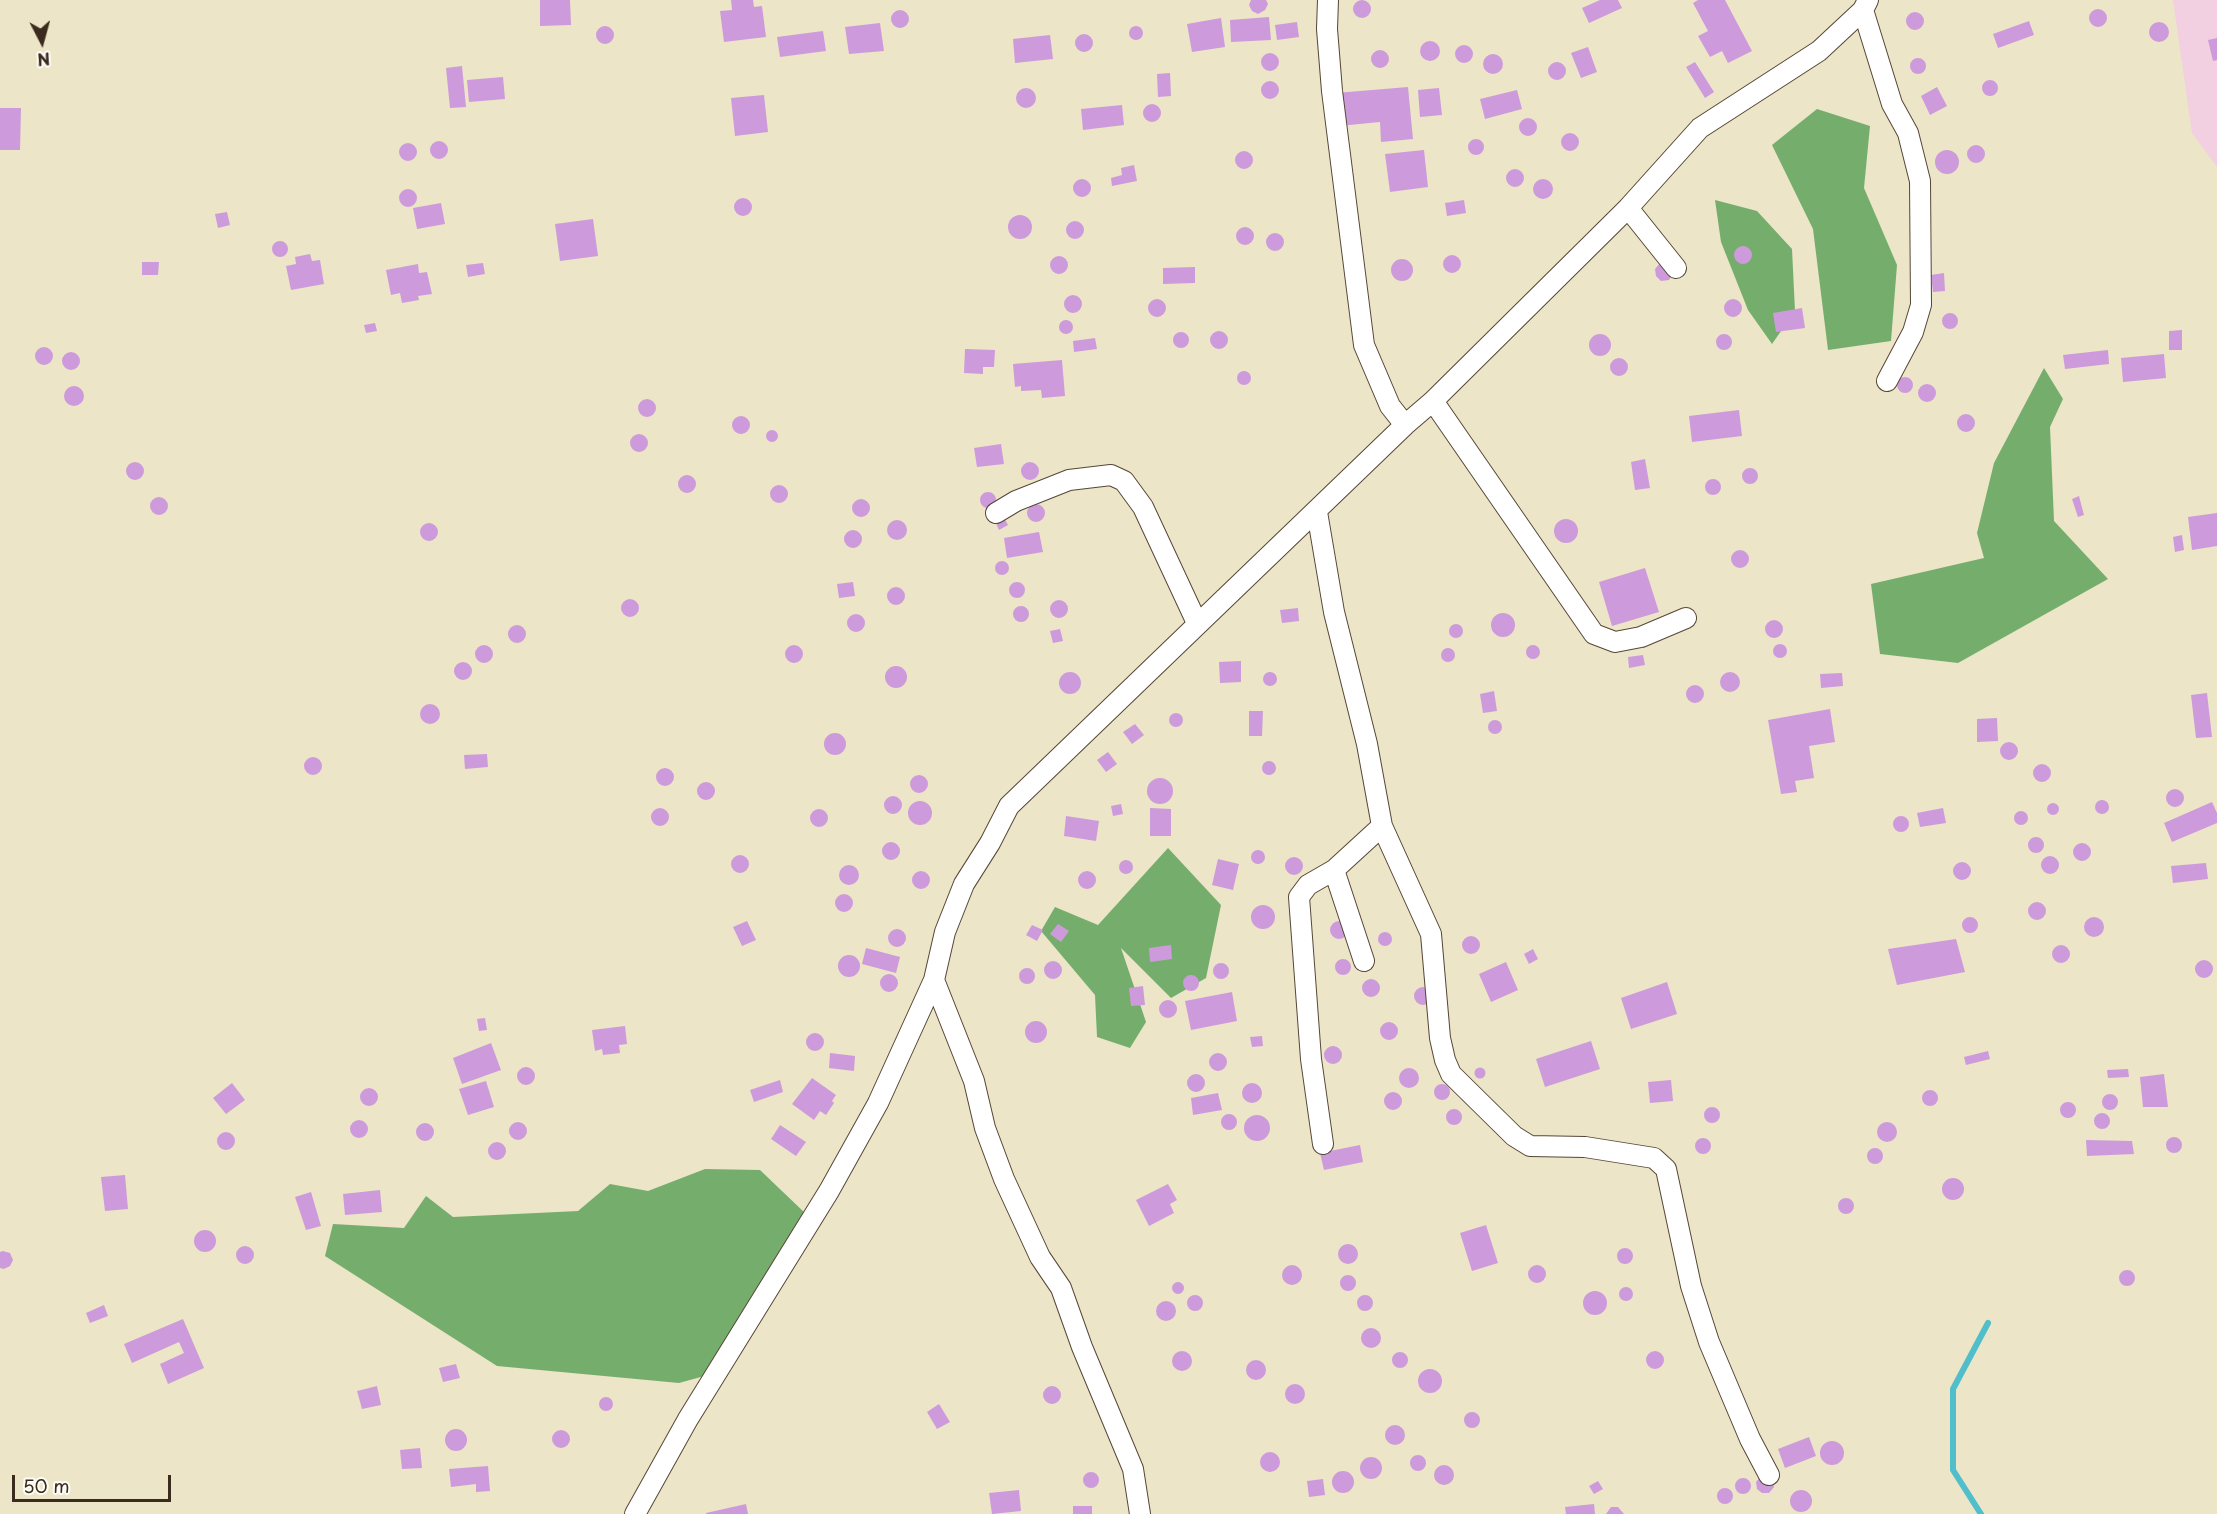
<!DOCTYPE html>
<style>
body{margin:0}
#map{position:relative;width:2217px;height:1514px;overflow:hidden;background:#ece5c7;font-family:"Playpen Sans",sans-serif}
canvas{display:block}
.north{position:absolute;left:12px;top:12px;width:60px;height:60px;-webkit-text-stroke:4px #fdfcf7;paint-order:stroke;rotate:174deg;font-size:16px;font-weight:700;line-height:24px;text-align:center;color:#3b2a1e}
.north::after{content:'';display:block;margin:auto;width:21px;height:27px;background:#3b2a1e;clip-path:polygon(50% 0,100% 100%,50% 72%,0 100%)}
.scale{position:absolute;left:12px;top:1475px;width:159px;height:27px;box-sizing:border-box;border:3px solid #3b2a1e;border-top:0;padding-left:8px;font-size:18px;line-height:21px;white-space:nowrap;color:#3b2a1e;-webkit-text-stroke:4px #fdfcf7;paint-order:stroke}
</style>
<div id="map">
<canvas width="2217" height="1514"></canvas>
<div class="north">N</div>
<div class="scale">50 m</div>
</div>
<script>
const ctx = document.querySelector('canvas').getContext('2d');
ctx.lineJoin = 'round';
function paint(path, color) {
  ctx.fillStyle = color;
  ctx.fill(path, 'evenodd');
}
function poly(rows) {
  const path = new Path2D();
  for (const r of rows) {
    if (r.length === 3) {
      path.moveTo(r[0] + r[2], r[1]);
      path.arc(r[0], r[1], r[2], 0, 2 * Math.PI);
      continue;
    }
    path.moveTo(r[0], r[1]);
    for (let i = 2; i < r.length; i += 2) path.lineTo(r[i], r[i + 1]);
  }
  return path;
}
function strokePath(path, color, width, dash) {
  ctx.strokeStyle = color;
  ctx.lineWidth = width;
  ctx.lineCap = dash ? 'butt' : 'round';
  ctx.setLineDash(dash || []);
  ctx.stroke(path);
}
paint(poly([
 [2173,0,2217,0,2217,167,2192,133]
]), '#f2cfe1');
paint(poly([
 [1817,109,1870,126,1864,188,1897,265,1891,341,1828,350,1813,229,1772,145],
 [1715,200,1757,211,1792,249,1795,311,1772,344,1748,310,1721,242],
 [2044,368,2063,399,2050,427,2054,521,2108,579,1958,663,1880,654,1871,584,1984,558,1977,533,1994,463],
 [1168,848,1221,905,1206,978,1171,998,1121,948,1146,1022,1130,1048,1097,1037,1095,995,1041,931,1055,907,1098,925],
 [705,1169,760,1170,805,1213,708,1375,679,1383,497,1366,325,1256,333,1224,404,1228,426,1196,453,1217,578,1211,610,1184,648,1191]
]), '#75ae6c');
strokePath(poly([
 [1981,1514,1953,1470,1953,1389,1988,1323]
]), '#51becb', 6);
paint(poly([
 [1362,9,9],
 [540,0,570,0,571,25,540,26],
 [731,0,753,0,754,7,762,6,766,37,724,42,720,11,732,10],
 [1251,0,1266,0,1268,4,1265,10,1258,14,1252,11,1249,5],
 [1600,0,1618,0,1622,8,1589,23,1582,8],
 [1698,0,1725,0,1752,51,1728,63,1722,51,1710,57,1698,36,1708,31,1693,3],
 [2098,18,9],
 [900,19,9],
 [1915,21,9],
 [1269,17,1271,40,1231,42,1230,20],
 [1221,18,1225,47,1192,52,1187,24],
 [2029,21,2034,35,1998,48,1993,34],
 [1297,22,1299,37,1277,40,1275,25],
 [2159,32,10],
 [880,23,884,51,849,54,845,27],
 [1136,33,7],
 [605,35,9],
 [823,31,826,51,780,57,777,37],
 [1084,43,9],
 [1050,35,1053,59,1015,63,1013,39],
 [2217,38,2217,60,2213,61,2208,40],
 [1430,51,10],
 [1464,54,9],
 [1588,47,1597,72,1581,78,1571,53],
 [1380,59,9],
 [1270,62,9],
 [1493,64,10],
 [1918,66,8],
 [1695,62,1714,92,1705,98,1686,67],
 [1557,71,9],
 [462,66,466,107,450,108,446,68],
 [1170,73,1171,96,1158,97,1157,74],
 [503,77,505,99,469,102,467,80],
 [1990,88,8],
 [1270,90,9],
 [1408,87,1413,139,1381,142,1380,122,1339,126,1336,93],
 [1937,87,1947,106,1930,115,1921,96],
 [1026,98,10],
 [1439,88,1442,115,1420,117,1418,90],
 [1517,90,1522,109,1485,119,1480,99],
 [764,95,768,132,735,136,731,98],
 [1152,113,9],
 [1122,105,1124,125,1083,130,1081,109],
 [0,108,21,108,20,150,0,150],
 [1528,127,9],
 [1570,142,9],
 [1476,147,8],
 [439,150,9],
 [408,152,9],
 [1976,154,9],
 [1424,150,1428,187,1390,192,1385,154],
 [1947,162,12],
 [1244,160,9],
 [1134,165,1137,181,1112,186,1111,178,1122,175,1121,168],
 [1515,178,9],
 [1543,189,10],
 [1082,188,9],
 [408,198,9],
 [743,207,9],
 [1464,200,1466,213,1447,216,1445,203],
 [441,203,445,224,417,229,413,208],
 [227,212,230,225,218,228,215,214],
 [1020,227,12],
 [593,219,598,256,560,261,555,224],
 [1075,230,9],
 [1245,236,9],
 [1275,242,9],
 [280,249,8],
 [1743,255,9],
 [310,254,312,261,320,260,324,284,291,290,286,266,296,264,295,257],
 [1452,264,9],
 [1059,265,9],
 [1402,270,11],
 [142,262,159,262,158,275,142,275],
 [483,263,485,274,468,277,466,265],
 [1660,263,1673,274,1669,280,1661,281,1656,276,1655,269],
 [418,264,419,273,427,272,432,294,418,296,419,300,402,303,400,293,391,295,386,270],
 [1195,267,1195,283,1163,284,1163,268],
 [1944,273,1945,291,1933,292,1931,275],
 [1073,304,9],
 [1733,308,9],
 [1157,308,9],
 [1802,308,1805,328,1776,332,1773,313],
 [1950,321,8],
 [1066,327,7],
 [375,323,377,331,366,333,364,325],
 [2182,330,2182,350,2169,350,2169,331],
 [1219,340,9],
 [1181,340,8],
 [1724,342,8],
 [1600,345,11],
 [1095,338,1097,349,1074,352,1073,341],
 [44,356,9],
 [965,349,995,350,994,367,983,367,983,374,964,373],
 [2108,350,2109,364,2065,369,2063,355],
 [71,361,9],
 [2164,354,2166,378,2123,382,2121,358],
 [1619,367,9],
 [1062,360,1065,396,1042,398,1041,390,1021,391,1021,386,1015,387,1013,364],
 [1244,378,7],
 [1905,385,8],
 [1927,393,9],
 [74,396,10],
 [647,408,9],
 [1739,410,1742,436,1692,442,1689,416],
 [1966,423,9],
 [741,425,9],
 [772,436,6],
 [639,443,9],
 [1001,444,1004,464,977,467,974,448],
 [1645,459,1650,488,1635,490,1631,462],
 [1030,471,9],
 [135,471,9],
 [1750,476,8],
 [687,484,9],
 [1713,487,8],
 [779,494,9],
 [988,500,8],
 [2079,496,2084,515,2078,517,2072,499],
 [159,506,9],
 [861,508,9],
 [1036,513,9],
 [2217,513,2217,546,2192,550,2188,517],
 [1003,516,1008,525,999,530,995,521],
 [1566,531,12],
 [897,530,10],
 [429,532,9],
 [853,539,9],
 [1039,532,1043,552,1007,558,1004,538],
 [2182,535,2184,550,2175,552,2173,537],
 [1740,559,9],
 [1002,568,7],
 [1645,568,1659,612,1612,626,1599,582],
 [853,582,855,596,839,598,837,584],
 [1017,590,8],
 [896,596,9],
 [630,608,9],
 [1059,609,9],
 [1021,614,8],
 [1298,608,1299,621,1282,623,1280,610],
 [1503,625,12],
 [856,623,9],
 [1774,629,9],
 [1456,631,7],
 [517,634,9],
 [1060,629,1063,641,1053,643,1050,631],
 [1780,651,7],
 [1533,652,7],
 [794,654,9],
 [484,654,9],
 [1448,655,7],
 [1643,655,1645,665,1629,668,1628,657],
 [1241,661,1241,682,1220,683,1219,662],
 [463,671,9],
 [896,677,11],
 [1270,679,7],
 [1730,682,10],
 [1070,683,11],
 [1842,673,1843,686,1821,688,1820,674],
 [1695,694,9],
 [1494,691,1497,711,1483,713,1480,694],
 [2207,693,2212,737,2196,738,2191,695],
 [430,714,10],
 [1830,709,1835,742,1809,746,1814,778,1795,781,1797,792,1781,794,1768,720],
 [1249,711,1263,711,1262,736,1249,736],
 [1176,720,7],
 [1997,718,1998,741,1977,742,1977,719],
 [1495,727,7],
 [1135,724,1144,735,1132,744,1123,732],
 [835,744,11],
 [2009,751,9],
 [1108,752,1117,764,1106,772,1097,760],
 [487,754,488,767,465,769,464,755],
 [313,766,9],
 [1269,768,7],
 [2042,773,9],
 [665,777,9],
 [919,784,9],
 [1160,791,13],
 [706,791,9],
 [2175,798,9],
 [893,805,9],
 [2102,807,7],
 [920,813,12],
 [2212,802,2217,813,2217,823,2172,842,2164,823],
 [2053,809,6],
 [1121,804,1123,814,1113,816,1111,806],
 [1150,808,1171,809,1171,836,1150,836],
 [1943,808,1946,823,1920,827,1917,813],
 [660,817,9],
 [819,818,9],
 [2021,818,7],
 [1901,824,8],
 [1066,816,1099,821,1096,841,1064,836],
 [2036,845,8],
 [891,851,9],
 [2082,852,9],
 [1258,857,7],
 [740,864,9],
 [2050,865,9],
 [1294,866,9],
 [1218,859,1239,864,1233,890,1212,885],
 [1126,867,7],
 [1962,871,9],
 [2206,863,2208,879,2173,883,2171,866],
 [849,875,10],
 [1087,880,9],
 [921,880,9],
 [844,903,9],
 [2037,911,9],
 [1263,917,12],
 [1970,925,8],
 [2094,927,10],
 [747,921,756,940,742,946,733,927],
 [1339,930,9],
 [1058,924,1069,931,1061,942,1050,934],
 [1032,925,1043,930,1037,941,1026,935],
 [897,938,9],
 [1385,939,7],
 [1471,945,9],
 [1956,939,1965,972,1897,985,1888,949],
 [2061,954,9],
 [1171,945,1172,959,1150,962,1149,948],
 [866,948,900,957,896,973,862,964],
 [1533,949,1538,959,1529,964,1524,954],
 [849,966,11],
 [1343,967,8],
 [2204,969,9],
 [1053,970,9],
 [1506,962,1518,990,1491,1002,1479,974],
 [1221,971,8],
 [1027,976,8],
 [889,983,9],
 [1191,983,8],
 [1371,988,9],
 [1667,982,1677,1014,1631,1029,1621,998],
 [1143,986,1145,1005,1131,1006,1129,988],
 [1423,996,9],
 [1232,992,1237,1021,1191,1030,1185,1001],
 [1168,1009,9],
 [485,1018,487,1030,479,1031,477,1019],
 [1036,1032,11],
 [1389,1031,9],
 [625,1026,627,1044,619,1045,620,1053,603,1055,602,1049,595,1051,592,1030],
 [815,1042,9],
 [1262,1036,1263,1046,1252,1047,1250,1037],
 [1591,1041,1600,1069,1545,1087,1536,1059],
 [491,1043,501,1070,462,1084,453,1058],
 [1333,1055,9],
 [1988,1051,1990,1059,1966,1065,1964,1057],
 [830,1053,855,1056,854,1071,829,1068],
 [1218,1062,9],
 [526,1076,9],
 [1480,1073,5.5],
 [1409,1078,10],
 [2128,1069,2129,1077,2108,1078,2107,1070],
 [2164,1074,2168,1107,2143,1107,2140,1077],
 [1196,1083,9],
 [812,1078,836,1095,832,1101,834,1103,826,1115,820,1111,814,1120,792,1104],
 [780,1080,783,1092,754,1102,750,1090],
 [1671,1080,1673,1101,1650,1103,1648,1082],
 [486,1081,494,1107,468,1115,459,1089],
 [1252,1093,10],
 [232,1083,245,1100,226,1114,213,1098],
 [1442,1092,8],
 [369,1097,9],
 [1930,1098,8],
 [1393,1101,9],
 [1218,1093,1222,1110,1193,1115,1191,1098],
 [2110,1102,8],
 [2068,1110,8],
 [1712,1115,8],
 [1454,1117,8],
 [2102,1121,8],
 [1229,1122,8],
 [1257,1128,13],
 [359,1129,9],
 [1887,1132,10],
 [518,1131,9],
 [425,1132,9],
 [780,1125,806,1142,796,1156,771,1139],
 [226,1141,9],
 [2174,1145,8],
 [1703,1146,8],
 [2086,1140,2132,1141,2134,1154,2087,1156],
 [497,1151,9],
 [1360,1145,1363,1162,1324,1170,1320,1153],
 [1875,1156,8],
 [125,1175,128,1209,105,1211,101,1177],
 [1953,1189,11],
 [1168,1184,1177,1200,1170,1204,1174,1213,1149,1226,1136,1200],
 [380,1190,382,1212,345,1215,343,1194],
 [311,1192,321,1226,306,1230,295,1197],
 [1846,1206,8],
 [1486,1225,1498,1263,1472,1271,1460,1233],
 [205,1241,11],
 [1348,1254,10],
 [245,1255,9],
 [1625,1256,8],
 [3,1251,10,1253,13,1260,10,1266,4,1269,0,1268,0,1252],
 [1537,1274,9],
 [1292,1275,10],
 [2127,1278,8],
 [1348,1283,8],
 [1178,1288,6],
 [1626,1294,7],
 [1595,1303,12],
 [1365,1303,8],
 [1195,1303,8],
 [1166,1311,10],
 [104,1305,108,1316,90,1323,86,1313],
 [183,1319,204,1368,168,1384,160,1364,184,1353,179,1342,132,1363,124,1344],
 [1371,1338,10],
 [1655,1360,9],
 [1182,1361,10],
 [1400,1360,8],
 [1256,1370,10],
 [456,1364,460,1378,443,1382,439,1368],
 [1430,1381,12],
 [1295,1394,10],
 [377,1386,381,1405,362,1409,357,1391],
 [1052,1395,9],
 [606,1404,7],
 [939,1404,950,1422,937,1429,927,1412],
 [1472,1420,8],
 [1395,1435,10],
 [456,1440,11],
 [561,1439,9],
 [1809,1437,1816,1456,1785,1468,1778,1449],
 [1832,1453,12],
 [420,1448,422,1468,402,1469,400,1450],
 [1270,1462,10],
 [1418,1463,8],
 [1371,1468,11],
 [1444,1475,10],
 [488,1466,490,1491,476,1492,476,1484,451,1487,449,1469],
 [1343,1482,11],
 [1091,1480,8],
 [1761,1476,1773,1480,1774,1487,1769,1493,1762,1493,1757,1489,1756,1482],
 [1743,1486,8],
 [1323,1479,1325,1495,1309,1497,1307,1481],
 [1598,1481,1603,1489,1594,1494,1589,1486],
 [1725,1496,8],
 [1801,1501,11],
 [1019,1490,1021,1511,992,1514,989,1493],
 [746,1504,748,1514,706,1514,706,1513],
 [1594,1504,1595,1514,1566,1514,1565,1507],
 [1073,1506,1092,1506,1092,1514,1073,1514],
 [1611,1507,1618,1507,1624,1514,1606,1514]
]), '#cd9bdb');
const street = poly([
 [1328,0,1327,29,1332,91,1364,345,1390,406,1405,425],
 [1863,10,1892,104,1908,133,1920,181,1921,305,1913,332,1887,381],
 [1628,208,1676,268],
 [1433,401,1594,634,1615,642,1641,637,1686,618],
 [1317,512,1334,612,1367,744,1382,826,1431,934,1440,1038,1445,1060,1451,1074,1514,1136,1530,1146,1585,1147,1654,1158,1666,1169,1691,1286,1709,1342,1750,1439,1769,1475],
 [996,513,1016,501,1069,480,1111,475,1124,481,1143,507,1197,623],
 [1334,870,1364,961],
 [934,980,974,1081,985,1128,1004,1179,1040,1257,1061,1288,1082,1347,1133,1469,1140,1514],
 [1323,1144,1311,1059,1299,897,1308,885,1334,870,1382,826],
 [635,1514,688,1419,829,1191,878,1103,934,980,945,932,964,884,990,843,1009,806,1405,425,1433,401,1628,208,1700,128,1819,51,1863,10,1868,0]
]);
strokePath(street, '#564637', 22);
strokePath(street, '#fff', 20);
</script>
